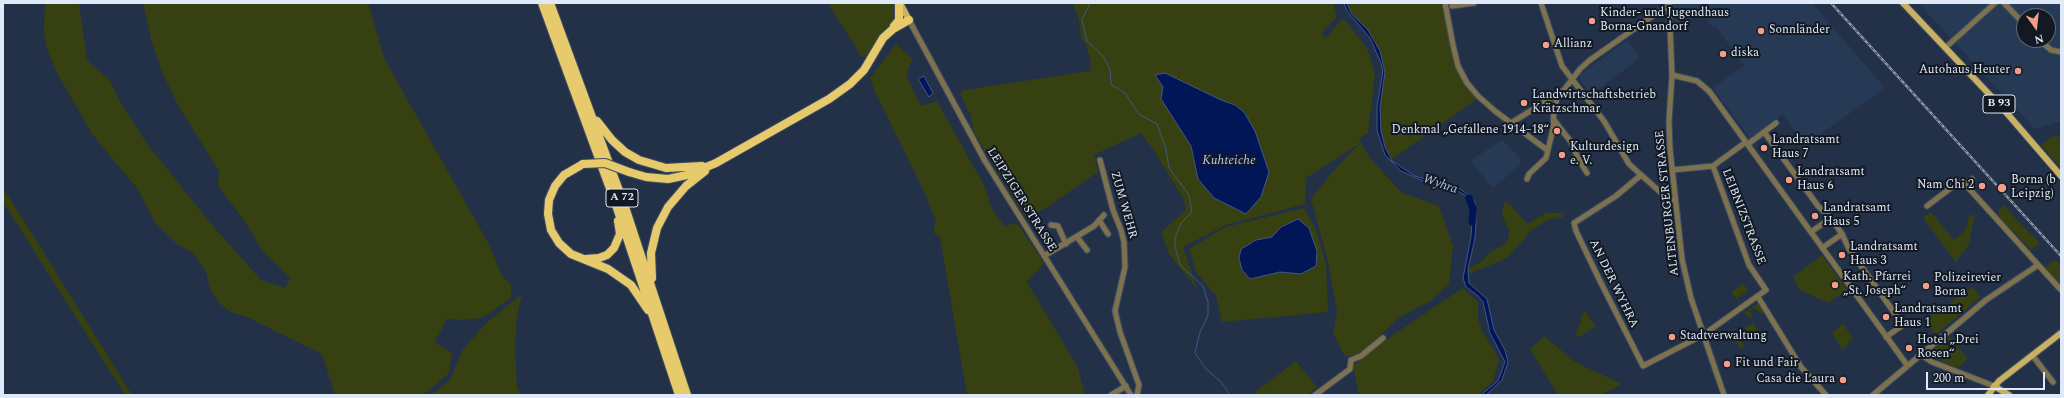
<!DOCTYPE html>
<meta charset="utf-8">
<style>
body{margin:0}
#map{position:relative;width:2064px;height:398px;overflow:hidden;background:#223147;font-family:Spectral,serif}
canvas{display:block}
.frame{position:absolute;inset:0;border:4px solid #dfe9f7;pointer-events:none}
.north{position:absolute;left:2016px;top:8px;width:40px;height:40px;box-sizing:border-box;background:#121923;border:1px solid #646c78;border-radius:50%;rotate:165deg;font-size:11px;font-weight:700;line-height:16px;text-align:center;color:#dfe9f7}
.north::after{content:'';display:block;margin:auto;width:14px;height:18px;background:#f49e89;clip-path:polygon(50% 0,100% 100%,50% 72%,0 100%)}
.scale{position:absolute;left:1926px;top:372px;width:119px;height:18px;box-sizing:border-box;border:2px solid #dfe9f7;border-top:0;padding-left:5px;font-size:12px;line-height:14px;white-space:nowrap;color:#dfe9f7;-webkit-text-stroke:3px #121923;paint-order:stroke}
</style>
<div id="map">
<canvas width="2064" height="398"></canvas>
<div class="frame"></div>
<div class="north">N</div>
<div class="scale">200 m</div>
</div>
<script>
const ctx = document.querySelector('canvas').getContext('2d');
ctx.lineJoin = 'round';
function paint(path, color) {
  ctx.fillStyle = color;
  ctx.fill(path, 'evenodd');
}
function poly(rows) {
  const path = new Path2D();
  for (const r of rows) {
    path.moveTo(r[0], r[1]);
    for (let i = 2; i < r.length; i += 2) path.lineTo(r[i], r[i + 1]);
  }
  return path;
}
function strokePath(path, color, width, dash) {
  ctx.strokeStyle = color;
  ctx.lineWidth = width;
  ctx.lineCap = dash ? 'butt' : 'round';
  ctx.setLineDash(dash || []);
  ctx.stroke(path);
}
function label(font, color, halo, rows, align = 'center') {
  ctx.font = font + ' Spectral,serif';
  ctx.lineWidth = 4;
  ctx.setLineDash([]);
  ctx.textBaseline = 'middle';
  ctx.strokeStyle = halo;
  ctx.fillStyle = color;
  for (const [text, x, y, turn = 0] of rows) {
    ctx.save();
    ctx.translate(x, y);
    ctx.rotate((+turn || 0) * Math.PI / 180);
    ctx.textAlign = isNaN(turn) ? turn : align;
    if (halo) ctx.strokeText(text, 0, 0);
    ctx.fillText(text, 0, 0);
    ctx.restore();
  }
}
paint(poly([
 [1673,3,1812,3,1885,88,1805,145,1783,114,1750,138,1713,88,1744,66,1715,25,1712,27,1700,11,1674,32],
 [1918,3,2061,3,2061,121,2035,129],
 [2024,16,2048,16,2048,40,2024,40],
 [1627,40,1640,58,1591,95,1579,79,1580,75],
 [1502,140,1521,159,1520,165,1493,188,1470,161]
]), '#263a55');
paint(poly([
 [45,3,79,3,87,60,110,81,122,105,148,145,212,225,261,280,285,288,290,278,262,250,246,223,218,186,219,171,178,105,162,72,151,39,143,3,368,3,384,58,491,248,501,274,511,285,511,298,482,318,461,320,447,319,435,342,452,353,448,374,428,391,421,395,335,395,322,354,247,317,231,312,220,304,210,289,206,272,194,254,177,244,155,223,137,188,92,134,56,71,46,47,44,31],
 [828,3,895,3,896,19,879,38,867,58,861,56],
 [1073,3,1333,3,1337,16,1322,33,1325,39,1343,18,1367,48,1375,74,1368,133,1359,139,1361,143,1306,178,1305,204,1226,225,1183,247,1197,289,1169,254,1161,232,1186,210,1184,200,1155,152,1141,133,1094,155,1098,172,1046,208,1026,218,974,133,970,114,960,94,964,90,1090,71,1091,63,1086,45,1081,38,1079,20],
 [1347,3,1439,3,1444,6,1456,65,1463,80,1477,99,1392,159,1385,147,1381,131,1380,107,1384,64,1380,51,1368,30,1351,13],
 [896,44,912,59,906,75,921,106,937,101,985,187,991,207,1004,226,1017,223,1044,263,1027,282,1078,368,1085,395,967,395,940,237,934,233,934,228,936,221,923,189,876,94,870,78],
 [2053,136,2061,137,2061,168,2041,145],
 [1361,143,1370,158,1402,193,1439,206,1453,246,1449,284,1429,302,1400,317,1359,355,1345,356,1333,333,1337,312,1328,261,1311,199,1341,162],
 [3,188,26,224,132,395,125,395,3,202],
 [1504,202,1509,203,1527,224,1546,213,1563,213,1564,217,1547,220,1531,231,1509,256,1501,261,1467,274,1468,269,1482,261,1491,251,1504,245,1508,239,1509,231,1502,215],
 [2004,205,2018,221,2040,243,2031,250,1999,217,1998,211],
 [1304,208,1316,230,1326,264,1328,312,1222,322,1216,296,1196,272,1189,249,1225,227],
 [1931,212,1954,240,1966,229,1968,218,1975,213,1969,244,1956,262,1923,218],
 [1822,255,1847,290,1828,303,1800,290,1793,277],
 [2055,260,2061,265,2061,285,2044,268],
 [1743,283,1748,291,1736,299,1731,292],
 [1972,287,1981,297,1935,335,1927,323,1930,320,1928,318],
 [1463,288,1478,302,1478,319,1481,329,1499,359,1493,382,1477,395,1359,395,1353,366,1363,357,1390,337],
 [522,294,517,315,515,345,517,388,522,395,431,395,450,380,463,349,487,322],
 [1756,300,1765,312,1760,314,1755,308,1750,311,1753,315,1749,318,1743,310,1746,312,1758,303],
 [1584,310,1596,326,1577,338,1576,335],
 [1753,323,1762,337,1760,339,1762,337,1757,330,1741,341,1745,347,1741,349,1733,338,1729,339],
 [1843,324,1853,338,1843,350,1832,333],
 [1544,336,1575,362,1622,384,1601,395,1558,395,1530,349],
 [1950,337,1968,359,1957,368,1939,361,1931,352],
 [1296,361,1317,387,1307,395,1255,395,1254,393]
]), '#374011');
const water = poly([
 [1344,3,1347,3,1351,13,1368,30,1380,51,1385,72,1380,107,1381,131,1385,147,1392,161,1415,176,1460,189,1471,197,1475,202,1476,222,1475,238,1468,269,1469,283,1487,299,1494,330,1505,350,1508,362,1502,380,1486,395,1481,395,1498,381,1505,362,1490,333,1483,302,1477,295,1466,287,1463,278,1471,237,1473,206,1466,196,1460,192,1421,180,1401,171,1385,155,1377,130,1377,107,1383,71,1381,63,1370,38,1347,11,1344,3],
 [1165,73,1221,100,1235,105,1244,112,1255,131,1269,172,1261,197,1246,214,1214,198,1198,179,1191,146,1161,99,1163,87,1155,75,1165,73],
 [924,76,933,93,929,97,918,79,924,76],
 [1298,219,1309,228,1317,251,1316,266,1301,274,1280,272,1250,279,1242,270,1239,258,1241,249,1256,240,1272,237,1281,227,1298,219]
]);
paint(water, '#011656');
strokePath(water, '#445586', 1);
strokePath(poly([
 [1090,3,1082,20,1087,41,1103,56,1110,69,1111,84,1113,86,1125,93,1139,114,1157,124,1166,149,1169,168,1189,195,1192,212,1181,223,1175,238,1175,246,1180,265,1203,286,1208,302,1208,315,1200,332,1195,353,1206,369,1221,382,1230,395]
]), '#445586', 1);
strokePath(poly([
 [1469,198,1473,209,1472,222]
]), '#011656', 7);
const minor = poly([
 [1445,3,1453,45,1458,66,1467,83,1478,96,1495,111,1547,150],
 [1541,3,1562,66,1604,121,1629,164,1669,200,1675,200],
 [1669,3,1672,75,1669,121,1670,149,1682,259,1691,298,1724,395],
 [2004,3,2024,24],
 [1452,6,1474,3],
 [909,20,985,161,1131,395],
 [2039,40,2051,50,2061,52],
 [1945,48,1995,3],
 [1672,75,1697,81,1709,91,1907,365],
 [1554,120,1571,142,1579,160,1587,173],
 [1511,123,1564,90,1580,69,1590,60,1664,8,1669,7],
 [1764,132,1818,206,1831,218],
 [1748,144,1776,123],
 [1100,160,1113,210,1121,230,1124,242,1125,267,1115,311,1120,332,1139,385,1137,395],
 [1713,166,1746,142],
 [1641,175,1616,196,1574,223,1576,231,1599,279,1643,366,1703,335,1766,290,1749,265,1713,166,1672,170],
 [1527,179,1529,174,1546,158,1553,129,1554,107,1559,94],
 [1966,185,1972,179],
 [1927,206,1956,184,1963,182,2061,290],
 [1099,220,1108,234],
 [1051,225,1058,226,1066,244],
 [1811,232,1831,218,1842,234],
 [1077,237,1087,250],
 [1822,248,1842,234,1849,249,1903,325,1886,337],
 [1044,256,1094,226,1104,215],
 [1758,297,1801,367,1826,395],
 [1920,354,1932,362,1994,386],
 [2032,355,2053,382],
 [1111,395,1126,386],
 [1315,395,1350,369,1351,360,1361,356,1383,338],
 [1873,395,1986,300,2038,265]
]);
const major = poly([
 [900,3,909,20],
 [1903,3,2005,111,2061,176],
 [1994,386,2009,395],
 [1988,395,1999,381,2061,333]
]);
const highway = poly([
 [542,3,617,208,679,395],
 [550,3,625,207,687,395],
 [894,26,899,20,899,3],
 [597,121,612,140,625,152,639,160,666,168,702,166],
 [583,164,564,175,555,186,549,200,548,214,551,230,559,243,571,254,608,269,631,285,648,310],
 [629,172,646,177,668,179,687,175,716,163,829,99,850,84,864,70,883,38,893,29,909,20],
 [586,259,599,258,607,255,614,248,620,234,618,221],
 [652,278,651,253,657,228,668,207,686,186,705,171]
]);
strokePath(minor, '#404e63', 7);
strokePath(major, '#404e63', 8);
strokePath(highway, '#404e63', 10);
strokePath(minor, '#7d714e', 5);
strokePath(major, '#c9b164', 6);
strokePath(highway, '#e7ca6c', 8);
const rail = poly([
 [1831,3,2061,256]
]);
strokePath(rail, '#8f9bac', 2.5);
strokePath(rail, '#121923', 1, [3]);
const highwayBridge = poly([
 [583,164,605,163,629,172]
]);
strokePath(highwayBridge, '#404e63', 10, []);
strokePath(highwayBridge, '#e7ca6c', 8);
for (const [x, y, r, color] of [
 [1592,21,4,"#f49e89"],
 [1761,31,4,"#f49e89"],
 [1546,45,4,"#f49e89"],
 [1723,54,4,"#f49e89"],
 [2018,71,4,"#f49e89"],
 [1524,103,4,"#f49e89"],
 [1557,131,4,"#f49e89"],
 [1764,148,4,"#f49e89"],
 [1562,155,4,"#f49e89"],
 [1789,180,4,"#f49e89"],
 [1982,186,4,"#f49e89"],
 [2002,188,5,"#f49e89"],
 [1815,216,4,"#f49e89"],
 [1842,255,4,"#f49e89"],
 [1835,285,4,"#f49e89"],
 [1926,286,4,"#f49e89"],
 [1886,317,4,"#f49e89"],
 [1672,337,4,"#f49e89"],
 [1909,348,4,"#f49e89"],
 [1727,364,4,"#f49e89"],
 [1843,380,4,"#f49e89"]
]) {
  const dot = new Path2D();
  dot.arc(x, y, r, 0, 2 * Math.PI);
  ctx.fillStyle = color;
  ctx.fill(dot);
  strokePath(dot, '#121923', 1.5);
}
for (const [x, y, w] of [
 [1999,104,32],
 [622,198,32]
]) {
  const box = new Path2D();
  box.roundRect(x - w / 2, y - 9, w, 18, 3);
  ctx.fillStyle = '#121923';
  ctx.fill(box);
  strokePath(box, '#dfe9f7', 1);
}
label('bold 11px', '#dfe9f7', null, [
 ["B 93",1999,104],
 ["A 72",622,198]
]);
label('12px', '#dfe9f7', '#121923', [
 ["Kinder- und Jugendhaus",1600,14],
 ["Borna-Gnandorf",1600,28],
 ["Sonnländer",1769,31],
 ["Allianz",1554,45],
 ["diska",1731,54],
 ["Autohaus Heuter",2010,71,"right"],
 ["Landwirtschaftsbetrieb",1532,96],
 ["Krätzschmar",1532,110],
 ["Denkmal „Gefallene 1914–18“",1549,131,"right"],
 ["Landratsamt",1772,141],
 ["Haus 7",1772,155],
 ["Kulturdesign",1570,148],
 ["e. V.",1570,162],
 ["Landratsamt",1797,173],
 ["Haus 6",1797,187],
 ["Borna (b",2011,181],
 ["Leipzig)",2011,195],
 ["Nam Chi 2",1974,186,"right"],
 ["Landratsamt",1823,209],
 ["Haus 5",1823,223],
 ["Landratsamt",1850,248],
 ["Haus 3",1850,262],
 ["Kath. Pfarrei",1843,278],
 ["„St. Joseph“",1843,292],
 ["Polizeirevier",1934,279],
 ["Borna",1934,293],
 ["Landratsamt",1894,310],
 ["Haus 1",1894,324],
 ["Stadtverwaltung",1680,337],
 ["Hotel „Drei",1917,341],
 ["Rosen“",1917,355],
 ["Fit und Fair",1735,364],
 ["Casa die Laura",1835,380,"right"]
], 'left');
label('12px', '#dfe9f7', '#121923', [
 ["LEIPZIGER STRASSE",1021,200,58],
 ["ALTENBURGER STRASSE",1668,203,-96],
 ["ZUM WEHR",1123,205,74],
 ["LEIBNIZSTRASSE",1743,217,69],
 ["AN DER WYHRA",1613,284,64]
]);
label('italic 13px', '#b3c8ef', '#121923', [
 ["Kuhteiche",1229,161],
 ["Wyhra",1440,185,19]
]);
</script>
